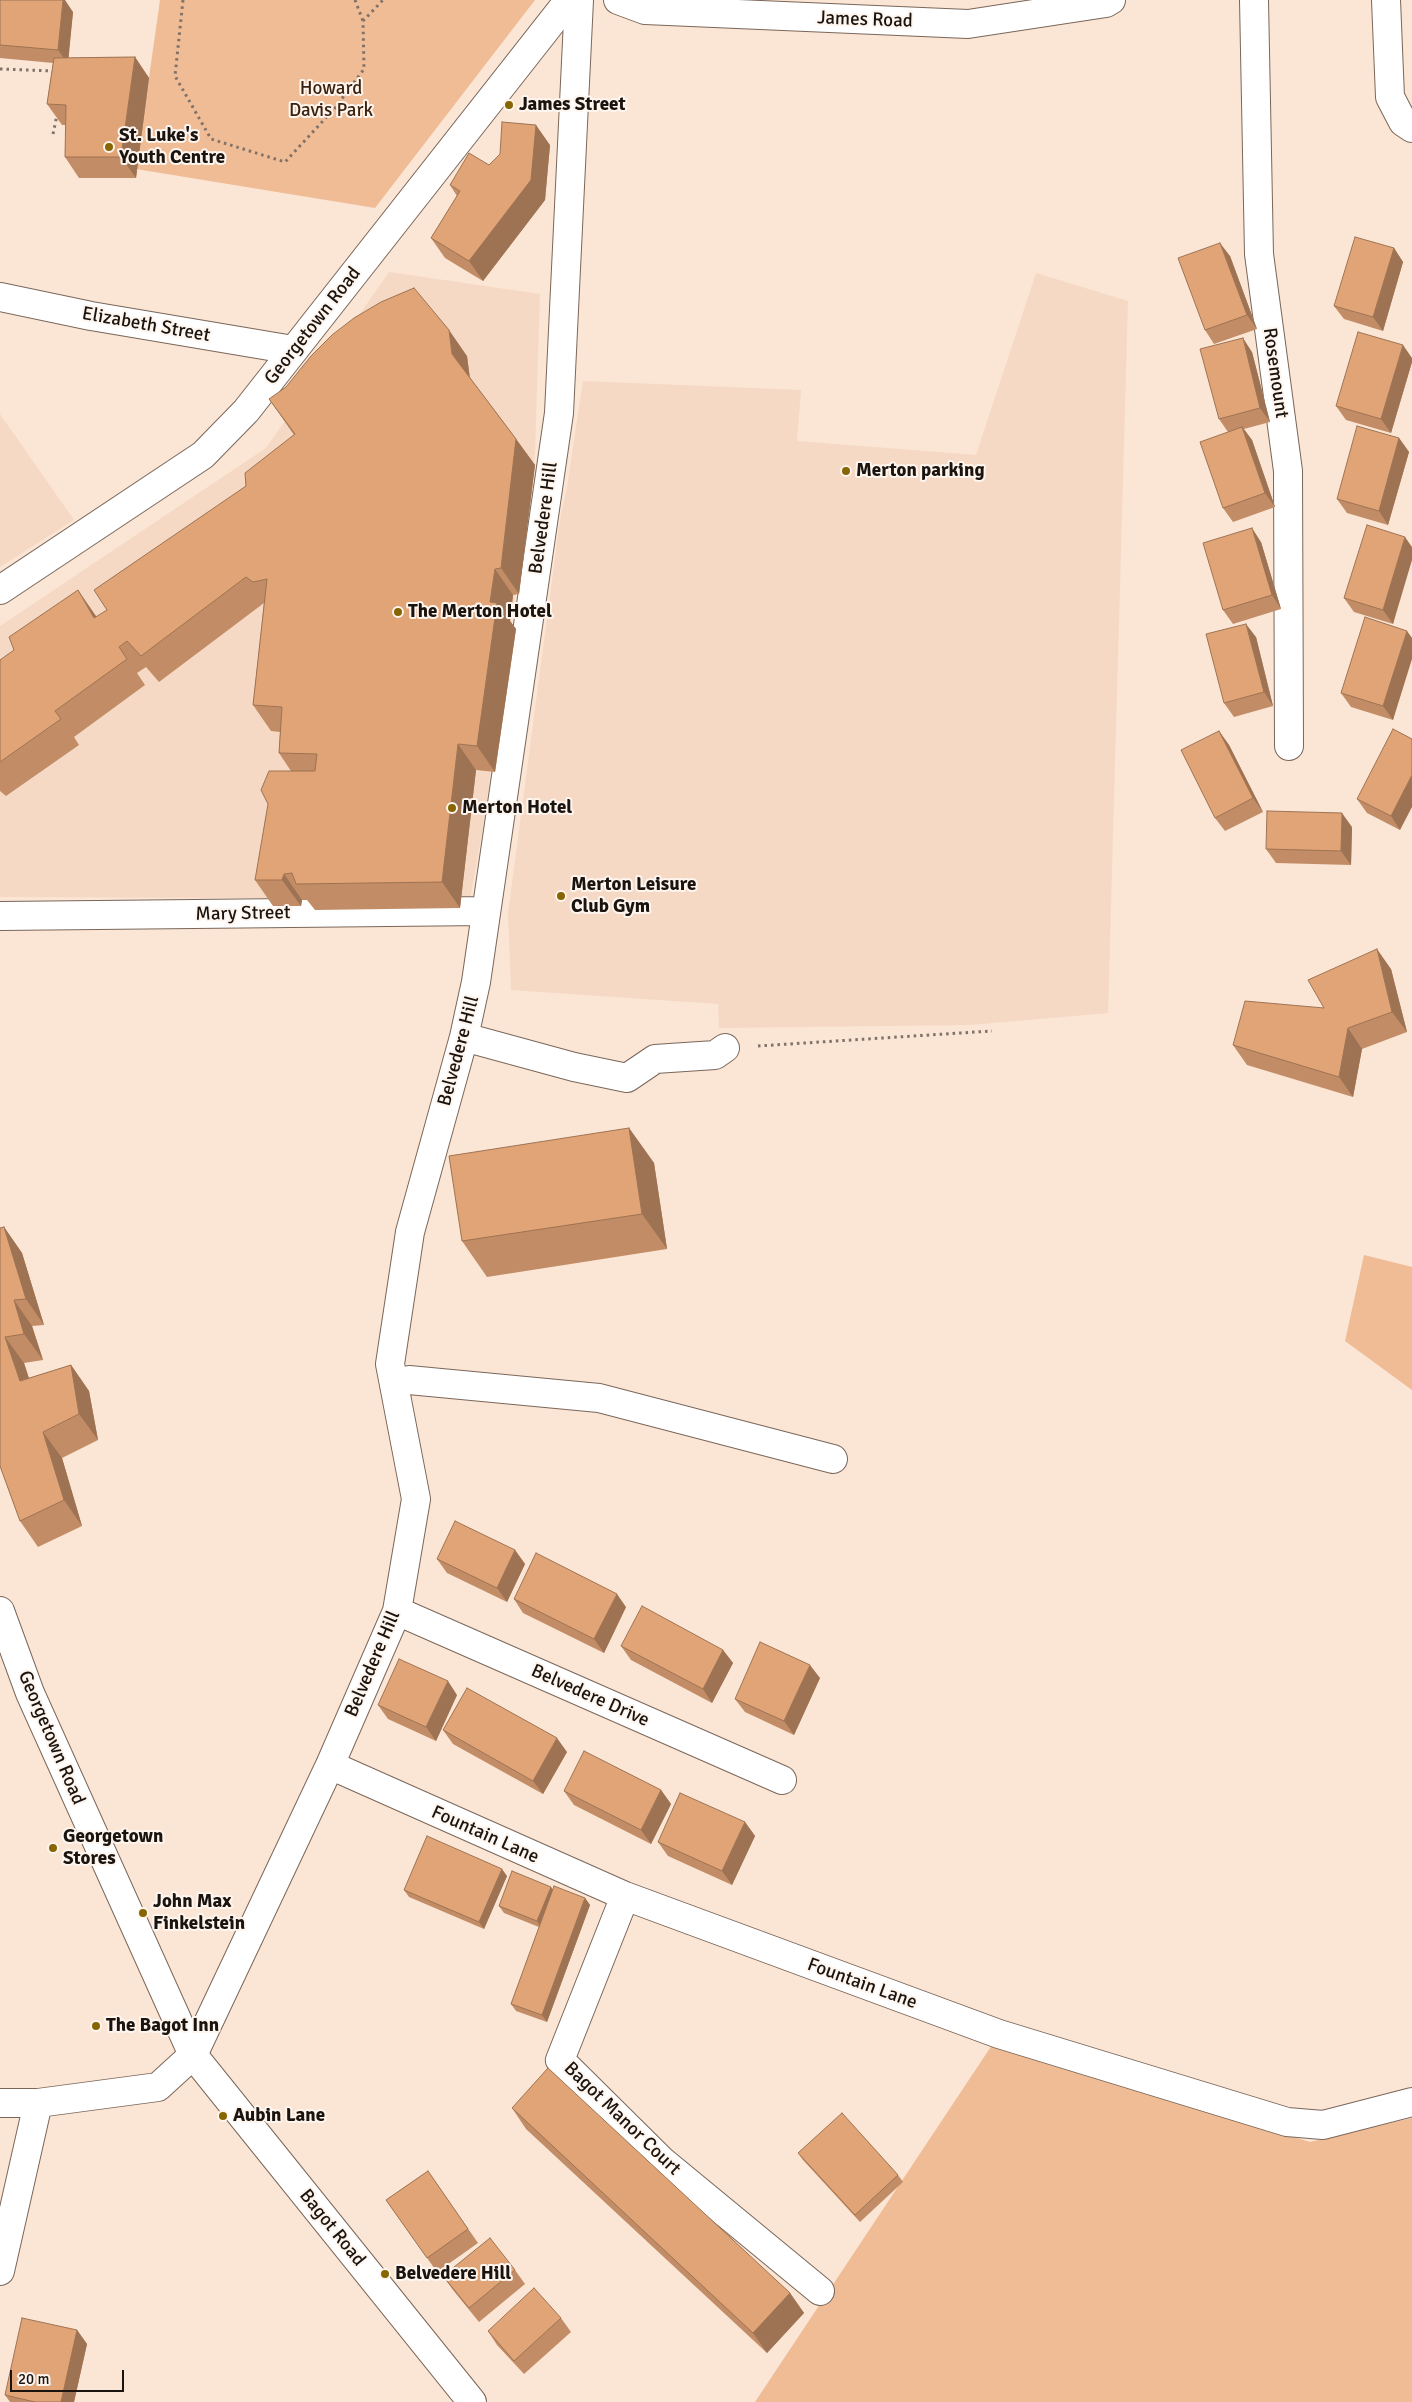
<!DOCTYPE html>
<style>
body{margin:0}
#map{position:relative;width:1412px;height:2402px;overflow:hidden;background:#fbe5d5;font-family:Signika,sans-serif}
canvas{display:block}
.scale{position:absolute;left:10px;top:2370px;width:114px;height:22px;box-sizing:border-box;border:2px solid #1a130e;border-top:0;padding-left:6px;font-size:15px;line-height:18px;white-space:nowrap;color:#1a130e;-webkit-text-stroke:4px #fef5ef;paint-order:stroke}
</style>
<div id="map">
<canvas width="1412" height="2402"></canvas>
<div class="scale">20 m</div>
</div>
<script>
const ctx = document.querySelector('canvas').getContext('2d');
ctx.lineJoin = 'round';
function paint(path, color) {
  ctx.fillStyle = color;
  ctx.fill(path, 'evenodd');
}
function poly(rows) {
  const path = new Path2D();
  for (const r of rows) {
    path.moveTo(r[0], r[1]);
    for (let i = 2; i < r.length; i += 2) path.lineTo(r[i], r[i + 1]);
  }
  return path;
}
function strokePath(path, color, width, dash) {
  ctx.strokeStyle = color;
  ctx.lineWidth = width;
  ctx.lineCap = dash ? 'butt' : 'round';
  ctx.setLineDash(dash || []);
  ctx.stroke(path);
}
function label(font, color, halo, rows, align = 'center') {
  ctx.font = font + ' Signika,sans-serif';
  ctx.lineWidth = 4;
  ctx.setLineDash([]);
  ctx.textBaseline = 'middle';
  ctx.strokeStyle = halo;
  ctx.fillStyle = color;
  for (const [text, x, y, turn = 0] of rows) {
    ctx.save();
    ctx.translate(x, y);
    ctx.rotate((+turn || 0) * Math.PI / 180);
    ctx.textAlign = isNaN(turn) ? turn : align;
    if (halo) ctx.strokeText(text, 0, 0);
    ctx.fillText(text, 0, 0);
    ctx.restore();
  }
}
paint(poly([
 [389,272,540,294,535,452,483,828,470,899,0,897,0,626,266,448],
 [1036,273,1128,301,1108,1013,970,1025,719,1028,718,1004,511,990,508,913,560,520,567,487,583,381,801,390,797,441,976,455],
 [0,414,74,520,0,567]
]), '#f5d9c4');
paint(poly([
 [160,0,535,0,375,208,136,169],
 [1364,1255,1412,1267,1412,1390,1345,1341],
 [992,2045,1310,2142,1412,2118,1412,2402,755,2402]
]), '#efbc96');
const minor = poly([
 [618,0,645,10,968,24,1106,3,1111,0],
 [1254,0,1259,254,1288,471,1289,746],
 [1386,0,1390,97,1403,122,1412,128],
 [0,297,91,316,293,350],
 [0,916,485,911],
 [464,1037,574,1067,627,1078,655,1059,715,1055,725,1048],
 [394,1384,409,1380,599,1398,833,1459],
 [397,1611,782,1780],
 [330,1765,625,1896,999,2034,1287,2122,1323,2125,1412,2102],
 [625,1896,560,2060,661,2160,820,2291],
 [0,2103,38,2103,158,2087,193,2055,330,1765,397,1611,416,1499,390,1364,410,1232,464,1037,476,982,559,413,579,0],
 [0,2271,38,2103]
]);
const primary = poly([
 [0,590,203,455,246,411,569,0],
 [0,1611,30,1693,193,2055,472,2402]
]);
strokePath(minor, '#7a675a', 30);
strokePath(primary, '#7a675a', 30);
strokePath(poly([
 [183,0,175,76,211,139,285,162,335,108,364,69,363,21,383,0],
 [355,0,363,21],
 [0,69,55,71],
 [53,134,57,115],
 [758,1046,992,1031]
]), '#807268', 3, [2.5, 4]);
strokePath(minor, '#fff', 28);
strokePath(primary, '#fff', 28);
paint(poly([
 [0,0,73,12,68,58,135,57,149,78,136,178,79,178,65,157,66,125,62,125,47,104,53,63,0,58],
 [550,145,545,200,483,281,445,258,431,238,457,196,450,185,489,165],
 [1394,248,1403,262,1383,331,1344,319,1334,306],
 [1230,256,1257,329,1214,344,1205,330],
 [1252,352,1270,422,1244,429,1252,440,1275,507,1233,522,1223,508,1228,432,1219,419],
 [467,356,470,378,516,439,535,465,519,594,513,595,510,621,516,629,495,772,476,770,460,908,315,910,307,900,302,900,301,906,273,906,255,880,291,771,279,753,280,732,271,731,253,705,264,603,159,682,146,667,137,673,145,685,74,737,79,745,6,796,0,791,0,660,97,617,107,610,246,486,294,435,269,399],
 [1412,358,1412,362,1391,433,1346,420,1336,406],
 [1399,438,1409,452,1388,525,1347,513,1337,499],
 [1261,542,1281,609,1233,624,1223,610],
 [1412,547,1393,624,1354,612,1344,598],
 [1256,637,1273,706,1234,717,1224,703],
 [1412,638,1393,720,1351,707,1341,693],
 [1219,731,1229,745,1263,812,1225,831,1215,818],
 [1412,739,1400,830,1367,813,1357,799],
 [1352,827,1351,865,1276,863,1266,849],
 [1391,969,1407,1032,1362,1049,1353,1097,1247,1065,1233,1045,1324,1008],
 [629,1128,654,1163,667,1249,487,1277,462,1241],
 [4,1227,22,1253,44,1325,32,1326,43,1360,24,1363,29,1378,71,1365,89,1391,98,1440,62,1458,82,1526,38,1547,20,1521,0,1466],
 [515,1550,525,1564,507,1602,447,1573,437,1559],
 [514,1599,626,1607,604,1653,523,1613],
 [621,1646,723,1650,733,1663,712,1703,631,1660],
 [820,1678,794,1735,745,1712,735,1699],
 [457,1695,436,1741,388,1719,378,1705],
 [443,1730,567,1752,543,1794,453,1744],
 [661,1790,671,1804,651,1844,574,1805,564,1791],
 [745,1822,755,1836,732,1885,668,1856,658,1842],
 [507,1876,484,1929,409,1897,404,1890],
 [553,1890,585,1898,590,1905,547,2022,516,2011,511,2004,539,1927,504,1913,499,1906],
 [512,2108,790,2293,804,2313,767,2353,526,2129],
 [798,2153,898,2175,903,2182,860,2222,803,2160],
 [428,2171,478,2243,437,2272,386,2200],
 [515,2270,525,2284,479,2322,453,2290,443,2276],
 [561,2318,571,2332,524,2374,497,2345,488,2331],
 [77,2330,87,2344,74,2402,10,2402,5,2395]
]), '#c28d66');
paint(poly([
 [63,0,65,0,73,12,68,64,58,50],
 [135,57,149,78,136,178,121,157],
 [536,125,550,145,545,200,483,281,469,261],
 [1220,243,1230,256,1257,329,1247,315],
 [1394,248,1403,262,1383,331,1373,317],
 [449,330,467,356,470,380,452,354],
 [1243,338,1252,352,1270,422,1260,408],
 [1403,345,1412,358,1412,362,1391,433,1381,419],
 [1242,427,1252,440,1275,507,1265,493],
 [1399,438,1409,452,1388,525,1379,511],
 [516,439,535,465,519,594,501,568],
 [1252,528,1261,542,1281,609,1272,595],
 [1405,537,1412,547,1412,560,1393,624,1383,610],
 [495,569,513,595,510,621,516,629,495,772,477,746,490,602],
 [78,590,96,616,112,644,94,618],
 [1246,624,1256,637,1273,706,1264,692],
 [1407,631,1412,638,1412,659,1393,720,1383,706],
 [1219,731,1229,745,1263,812,1253,798],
 [458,744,476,770,460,908,442,882],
 [1412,775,1412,807,1400,830,1391,816],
 [1342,813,1352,827,1351,865,1341,851],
 [284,874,302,900,301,906,282,880],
 [1377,949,1391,969,1407,1032,1392,1012],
 [1348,1028,1362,1049,1353,1097,1339,1077],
 [629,1128,654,1163,667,1249,642,1214],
 [4,1227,22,1253,44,1325,26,1299],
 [14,1300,32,1326,43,1360,24,1334],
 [5,1337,24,1363,38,1407,20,1381],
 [71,1365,89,1391,98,1440,79,1414],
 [43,1432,62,1458,82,1526,64,1500],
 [515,1550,525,1564,507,1602,497,1588],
 [617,1594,626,1607,604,1653,594,1639],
 [723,1650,733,1663,712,1703,703,1689],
 [810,1665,820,1678,794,1735,784,1721],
 [448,1681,457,1695,436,1741,426,1727],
 [557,1738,567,1752,543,1794,533,1781],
 [661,1790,671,1804,651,1844,641,1830],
 [745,1822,755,1836,732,1885,722,1871],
 [502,1869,507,1876,484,1929,479,1922],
 [551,1887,556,1894,542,1928,537,1921],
 [585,1898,590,1905,547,2022,542,2015],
 [790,2293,804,2313,767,2353,753,2333],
 [77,2330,87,2344,74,2402,61,2402]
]), '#9e7353');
const building = poly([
 [0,0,63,0,58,50,0,45,0,0],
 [135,57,121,157,65,157,66,105,47,104,54,58,135,57],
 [502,122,536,125,531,180,469,261,431,238,460,191,450,185,469,153,489,165,500,154,502,122],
 [1355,237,1394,248,1373,317,1334,306,1355,237],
 [1220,243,1247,315,1205,330,1178,258,1220,243],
 [414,288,449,330,452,354,516,439,501,568,495,569,490,602,497,603,477,746,458,744,442,882,296,884,292,873,284,874,282,880,255,880,268,804,261,790,269,771,315,771,317,754,279,753,282,707,253,705,267,579,253,582,246,577,141,656,127,641,119,647,127,659,55,711,61,719,0,762,0,660,14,650,9,637,78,590,94,618,107,610,94,590,246,486,245,473,295,434,269,399,286,387,311,356,332,335,354,318,381,302,414,288],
 [1358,332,1403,345,1381,419,1336,406,1358,332],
 [1243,338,1260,408,1219,419,1200,349,1243,338],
 [1357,426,1399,438,1379,511,1337,499,1357,426],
 [1242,427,1265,493,1223,508,1200,442,1242,427],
 [1367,525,1405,537,1383,610,1344,598,1367,525],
 [1252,528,1272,595,1223,610,1203,543,1252,528],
 [1365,617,1407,631,1383,706,1341,693,1365,617],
 [1246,624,1264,692,1224,703,1206,634,1246,624],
 [1393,729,1412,739,1412,775,1391,816,1357,799,1393,729],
 [1219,731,1253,798,1215,818,1181,750,1219,731],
 [1267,811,1342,813,1341,851,1266,849,1267,811],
 [1377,949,1392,1012,1348,1028,1339,1077,1233,1045,1245,1001,1324,1008,1308,980,1377,949],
 [629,1128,642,1214,462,1241,449,1156,629,1128],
 [4,1227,26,1299,14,1300,24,1334,5,1337,20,1381,71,1365,79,1414,43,1432,64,1500,20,1521,0,1466,0,1228,4,1227],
 [455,1521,515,1550,497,1588,437,1559,455,1521],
 [536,1553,617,1594,594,1639,514,1599,536,1553],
 [642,1606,723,1650,703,1689,621,1646,642,1606],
 [760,1642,810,1665,784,1721,735,1699,760,1642],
 [399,1659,448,1681,426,1727,378,1705,399,1659],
 [467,1688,557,1738,533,1781,443,1730,467,1688],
 [584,1751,661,1790,641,1830,564,1791,584,1751],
 [680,1793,745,1822,722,1871,658,1842,680,1793],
 [427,1836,502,1869,479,1922,404,1890,427,1836],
 [512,1871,551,1887,537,1921,499,1906,512,1871],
 [554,1886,585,1898,542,2015,511,2004,554,1886],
 [548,2068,790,2293,753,2333,512,2108,548,2068],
 [842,2113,898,2175,855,2215,798,2153,842,2113],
 [428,2171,468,2229,427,2258,386,2200,428,2171],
 [490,2238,515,2270,469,2308,443,2276,490,2238],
 [534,2288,561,2318,514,2361,488,2331,534,2288],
 [22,2318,77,2330,61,2402,35,2402,5,2395,22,2318]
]);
paint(building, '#e1a477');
strokePath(building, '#9e7353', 1);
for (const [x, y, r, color] of [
 [509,105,5,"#876500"],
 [109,147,5,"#876500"],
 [846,471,5,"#876500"],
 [398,612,5,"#876500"],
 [452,808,5,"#876500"],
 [561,896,5,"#876500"],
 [53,1848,5,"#876500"],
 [143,1913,5,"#876500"],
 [96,2026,5,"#876500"],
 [223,2116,5,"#876500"],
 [385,2274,5,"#876500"]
]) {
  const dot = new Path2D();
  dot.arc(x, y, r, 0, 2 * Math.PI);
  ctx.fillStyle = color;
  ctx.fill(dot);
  strokePath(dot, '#fef5ef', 2);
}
label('19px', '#1a130e', '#fef5ef', [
 ["James Road",865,20,2],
 ["Elizabeth Street",146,325,10],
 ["Georgetown Road",313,326,-52],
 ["Rosemount",1275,373,82],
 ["Belvedere Hill",544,518,-82],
 ["Mary Street",243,914,-1],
 ["Belvedere Hill",459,1051,-75],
 ["Belvedere Hill",373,1664,-67],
 ["Belvedere Drive",590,1696,24],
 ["Georgetown Road",51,1738,67],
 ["Fountain Lane",485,1835,24],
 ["Fountain Lane",862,1984,20],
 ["Bagot Manor Court",622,2119,44],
 ["Bagot Road",332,2228,51]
]);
label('19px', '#3b220e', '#fef5ef', [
 ["Howard",331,89],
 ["Davis Park",331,111]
]);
label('bold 19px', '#1a130e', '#fef5ef', [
 ["James Street",519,105],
 ["St. Luke's",119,136],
 ["Youth Centre",119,158],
 ["Merton parking",856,471],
 ["The Merton Hotel",408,612],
 ["Merton Hotel",462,808],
 ["Merton Leisure",571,885],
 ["Club Gym",571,907],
 ["Georgetown",63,1837],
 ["Stores",63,1859],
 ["John Max",153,1902],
 ["Finkelstein",153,1924],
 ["The Bagot Inn",106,2026],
 ["Aubin Lane",233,2116],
 ["Belvedere Hill",395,2274]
], 'left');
</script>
